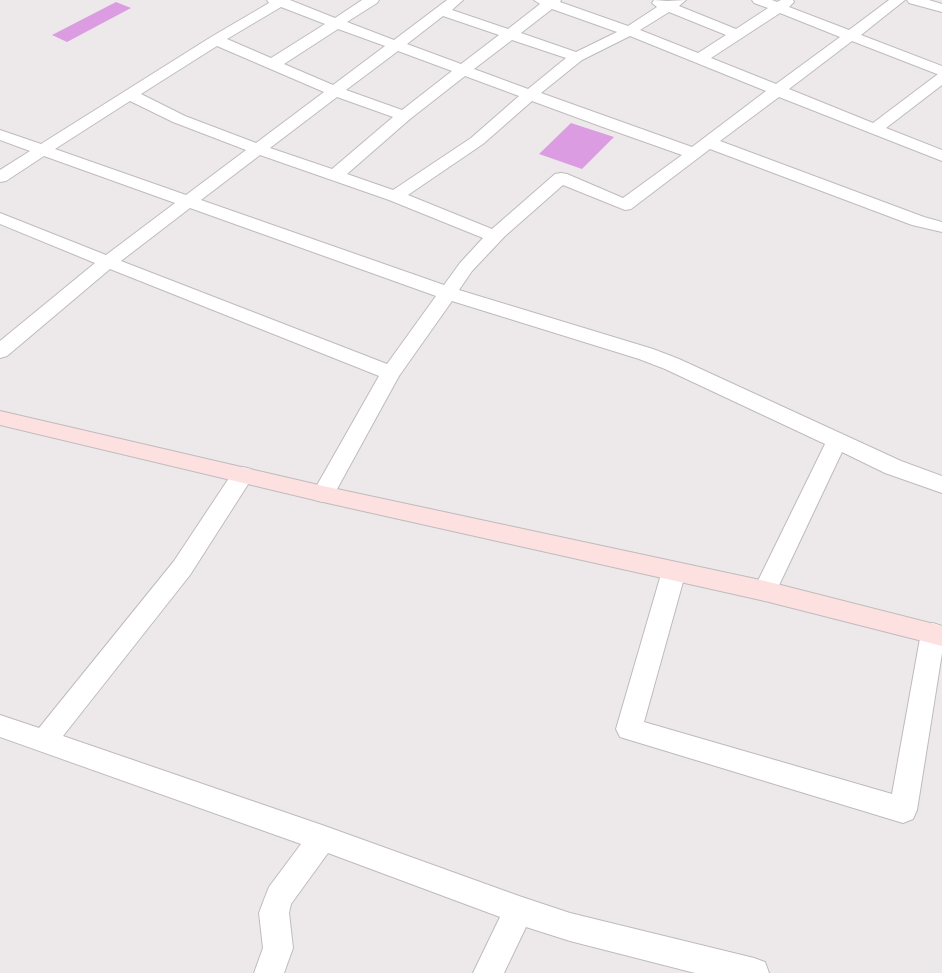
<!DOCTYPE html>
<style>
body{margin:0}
canvas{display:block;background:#ede9eb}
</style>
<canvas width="942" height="973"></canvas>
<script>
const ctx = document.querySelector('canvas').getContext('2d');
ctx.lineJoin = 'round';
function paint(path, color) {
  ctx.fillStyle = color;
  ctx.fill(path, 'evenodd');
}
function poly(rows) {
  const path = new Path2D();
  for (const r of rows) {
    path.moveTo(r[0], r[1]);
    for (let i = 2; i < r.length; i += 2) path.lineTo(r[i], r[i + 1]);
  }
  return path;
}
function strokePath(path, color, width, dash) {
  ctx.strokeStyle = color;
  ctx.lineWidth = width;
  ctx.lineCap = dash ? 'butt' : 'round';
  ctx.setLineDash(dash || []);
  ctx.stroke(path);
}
paint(poly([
 [116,2,131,8,67,42,52,35],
 [571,123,614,137,582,169,539,154]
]), '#db9ce2');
const street = poly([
 [267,0,290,0,335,18,362,0,379,0,377,3,347,22,394,40,447,0,463,0,452,10,508,29,540,4,534,0,561,0,560,2,628,26,657,7,652,3,654,0,667,1,686,0,679,6,736,29,768,8,754,3,752,0,772,0,777,2,781,0,793,0,794,2,789,7,849,30,889,0,905,0,861,35,942,66,942,85,886,128,942,150,942,161,779,97,720,141,924,217,942,222,942,232,912,225,710,149,631,209,625,210,563,185,505,236,472,271,459,290,653,349,679,359,901,461,942,476,942,493,885,473,842,452,773,598,765,601,757,598,753,591,825,444,665,369,639,359,452,301,399,376,331,500,323,502,315,500,312,494,379,376,110,269,7,356,0,358,0,341,95,263,0,224,0,213,106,255,175,203,44,156,6,181,0,182,0,170,30,151,0,140,0,130,41,144,211,37,269,3,267,0],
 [281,7,325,24,271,58,227,39,281,7],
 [552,9,617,32,576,52,521,33,552,9],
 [669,12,726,35,698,53,640,30,669,12],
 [780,13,840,37,776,84,711,58,780,13],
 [443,16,499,35,461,64,407,44,443,16],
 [338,29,385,46,333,85,284,64,338,29],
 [630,36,766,91,692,147,541,93,582,60,630,36],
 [512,40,566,58,528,89,474,69,512,40],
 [852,41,937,74,938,74,873,123,789,89,852,41],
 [217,46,324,92,256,143,185,116,141,94,217,46],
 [398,51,452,71,402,110,346,90,398,51],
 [465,76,519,96,471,138,393,190,347,174,410,119,465,76],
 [337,97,393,117,332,169,270,148,337,97],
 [130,101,173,122,246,150,186,195,55,149,130,101],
 [532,101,600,126,682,155,623,198,567,174,561,173,555,174,492,229,408,195,483,144,532,101],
 [260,155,389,200,483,238,460,263,444,285,201,200,260,155],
 [190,208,436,296,387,364,121,261,190,208],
 [907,0,929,0,942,4,942,12,909,3,907,0],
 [243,467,251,469,254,475,190,575,63,736,322,825,519,896,570,913,754,958,765,962,769,973,695,973,570,941,526,927,504,973,473,973,500,917,328,853,291,904,289,913,293,948,284,973,254,973,263,948,259,913,265,897,269,887,301,844,0,737,0,715,39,728,174,561,235,469,243,467],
 [674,562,682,564,686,571,644,722,892,794,921,633,924,626,933,623,942,626,942,653,917,810,913,819,903,823,620,737,616,729,662,571,666,564,674,562]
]);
const secondary = poly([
 [0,411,323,486,765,581,942,626,942,646,765,601,323,502,0,425,0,411]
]);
strokePath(street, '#bfbbbd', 2);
strokePath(secondary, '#bfbbbd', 2);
paint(street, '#fff');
paint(secondary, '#fde1e0');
</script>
